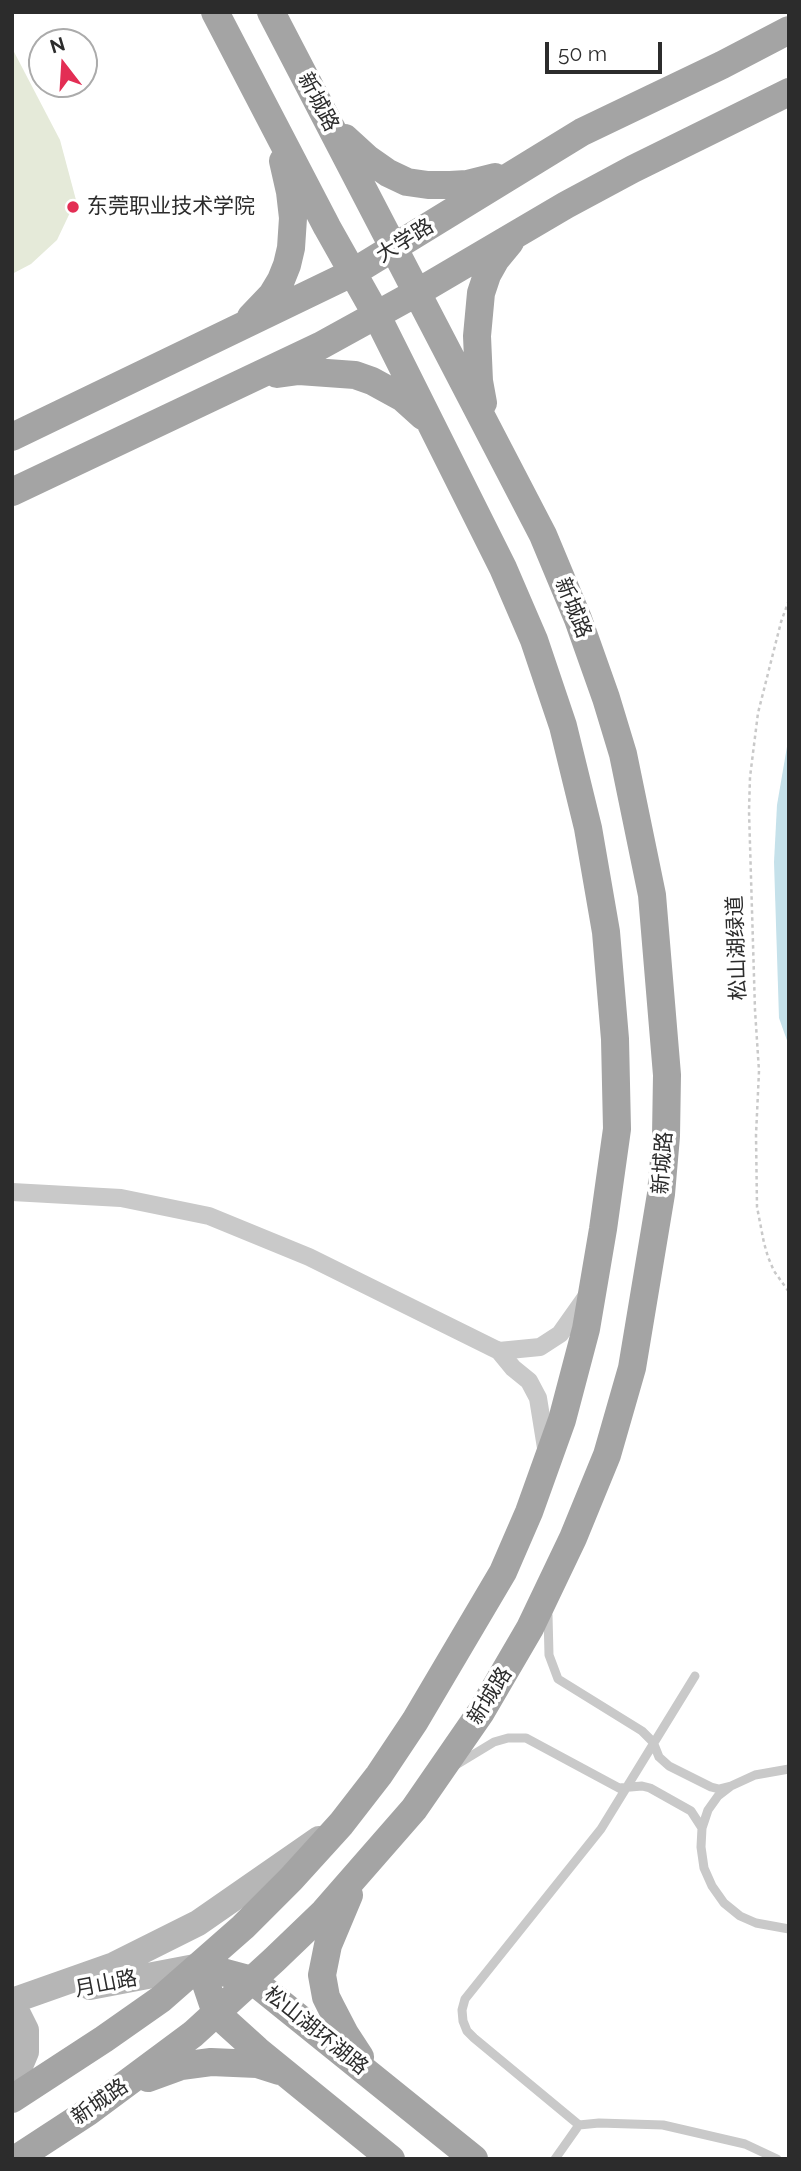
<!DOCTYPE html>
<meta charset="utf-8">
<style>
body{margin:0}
#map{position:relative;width:801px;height:2171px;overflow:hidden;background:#fff;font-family:Raleway,sans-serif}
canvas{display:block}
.frame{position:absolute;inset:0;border:14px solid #2c2c2c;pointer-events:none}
.north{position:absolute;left:28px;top:28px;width:70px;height:70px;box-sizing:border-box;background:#fff;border:2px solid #ababab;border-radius:50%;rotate:343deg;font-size:19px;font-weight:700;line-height:28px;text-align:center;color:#2c2c2c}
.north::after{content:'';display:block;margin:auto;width:24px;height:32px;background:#e32e54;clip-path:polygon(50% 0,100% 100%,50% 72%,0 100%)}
.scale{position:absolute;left:545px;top:42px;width:117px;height:32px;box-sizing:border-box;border:4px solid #2c2c2c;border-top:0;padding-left:9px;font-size:21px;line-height:24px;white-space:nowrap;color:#2c2c2c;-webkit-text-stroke:5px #fff;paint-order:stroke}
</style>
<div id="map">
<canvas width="801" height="2171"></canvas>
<div class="frame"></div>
<div class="north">N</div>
<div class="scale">50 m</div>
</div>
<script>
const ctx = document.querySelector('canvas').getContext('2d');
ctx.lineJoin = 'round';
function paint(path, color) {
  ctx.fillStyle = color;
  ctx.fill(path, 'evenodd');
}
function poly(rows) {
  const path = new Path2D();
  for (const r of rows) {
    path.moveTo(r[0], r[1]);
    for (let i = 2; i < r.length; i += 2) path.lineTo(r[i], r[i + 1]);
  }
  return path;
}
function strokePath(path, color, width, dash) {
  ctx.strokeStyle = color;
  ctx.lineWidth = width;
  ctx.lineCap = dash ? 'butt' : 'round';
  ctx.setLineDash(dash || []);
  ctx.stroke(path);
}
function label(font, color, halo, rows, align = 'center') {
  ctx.font = font + ' Raleway,"Noto Sans SC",sans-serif';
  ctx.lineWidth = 7;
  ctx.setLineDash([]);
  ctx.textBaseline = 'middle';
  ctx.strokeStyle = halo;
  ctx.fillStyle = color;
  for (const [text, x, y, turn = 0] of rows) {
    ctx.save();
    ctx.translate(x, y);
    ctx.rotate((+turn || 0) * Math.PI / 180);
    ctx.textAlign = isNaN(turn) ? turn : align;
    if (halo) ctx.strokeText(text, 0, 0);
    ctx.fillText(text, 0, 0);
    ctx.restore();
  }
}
paint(poly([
 [12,48,60,140,76,200,57,240,31,264,12,274]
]), '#e5ead9');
paint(poly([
 [789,735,789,1046,779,1018,774,862,777,805]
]), '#c5e1ea');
strokePath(poly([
 [789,600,781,622,758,713,750,777,749,811,755,1010,759,1071,756,1135,757,1207,764,1243,768,1257,774,1271,789,1292]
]), '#c9c9c9', 2.5, [3.5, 3.5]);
strokePath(poly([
 [548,1615,549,1655,558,1679,642,1731,653,1742,659,1757,669,1766,711,1787,719,1789,731,1786],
 [695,1676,601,1829,465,1999,462,2010,463,2021,467,2031,474,2038,579,2125,599,2123,663,2125,745,2144,777,2159],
 [456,1765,494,1742,508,1738,526,1738,619,1788,642,1786,650,1788,691,1811,702,1828],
 [789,1769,755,1775,731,1786,718,1796,708,1810,702,1828,701,1847,704,1868,712,1886,724,1903,740,1916,756,1923,789,1929],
 [555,2159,579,2125]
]), '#c9c9c9', 9);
strokePath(poly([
 [12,1192,121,1198,209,1216,309,1257,499,1351,513,1368,529,1381,538,1398,547,1454],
 [499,1351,540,1347,560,1334,589,1293]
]), '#c9c9c9', 18);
strokePath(poly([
 [90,1987,200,1966],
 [12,2001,114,1965,198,1923,319,1839],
 [12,2010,18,2014,26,2030,26,2052,18,2071,12,2077]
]), '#b6b6b6', 26);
strokePath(poly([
 [345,138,368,159,388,173,407,182,428,185,450,185,467,184,495,177],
 [251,317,272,295,281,280,287,265,291,248,293,218,290,192,283,161],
 [277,374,299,371,355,375,372,381,403,398,423,416],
 [483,403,479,381,477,336,481,293,487,275,496,259,510,242],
 [12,437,352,273,582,132,722,65,789,30],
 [12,492,320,346,418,292,566,205,633,169,789,92],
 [349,1895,328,1945,322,1975,326,1997,331,2007,345,2034,360,2057],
 [200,1966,252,1980,474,2159],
 [200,1966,216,2013,257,2050,391,2159],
 [148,2078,181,2066,211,2062,257,2064,279,2071],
 [12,2099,104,2039,161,1999,243,1927,291,1879,341,1824,379,1775,415,1721,503,1572,529,1512,562,1420,586,1329,603,1229,617,1129,615,1039,606,932,588,828,563,726,534,640,503,568,376,314,327,227,215,12],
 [16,2159,88,2112,193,2034,274,1960,324,1912,414,1809,481,1712,530,1628,573,1538,607,1455,632,1368,661,1194,666,1136,667,1075,652,895,623,754,606,698,578,619,543,535,271,12]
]), '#a4a4a4', 28);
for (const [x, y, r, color] of [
 [73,207,7,"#e32e54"]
]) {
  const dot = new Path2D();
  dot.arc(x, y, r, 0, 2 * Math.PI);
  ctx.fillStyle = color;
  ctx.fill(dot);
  strokePath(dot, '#fff', 2.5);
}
label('21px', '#2c2c2c', '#fff', [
 ["新城路",318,102,62],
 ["大学路",405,241,-32],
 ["新城路",573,608,68],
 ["松山湖绿道",737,948,-92],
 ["新城路",663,1163,-86],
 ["新城路",490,1696,-58],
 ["月山路",106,1984,-11],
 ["松山湖环湖路",316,2031,39],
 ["新城路",100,2102,-35]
]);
label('21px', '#2c2c2c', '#fff', [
 ["东莞职业技术学院",87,207]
], 'left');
</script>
